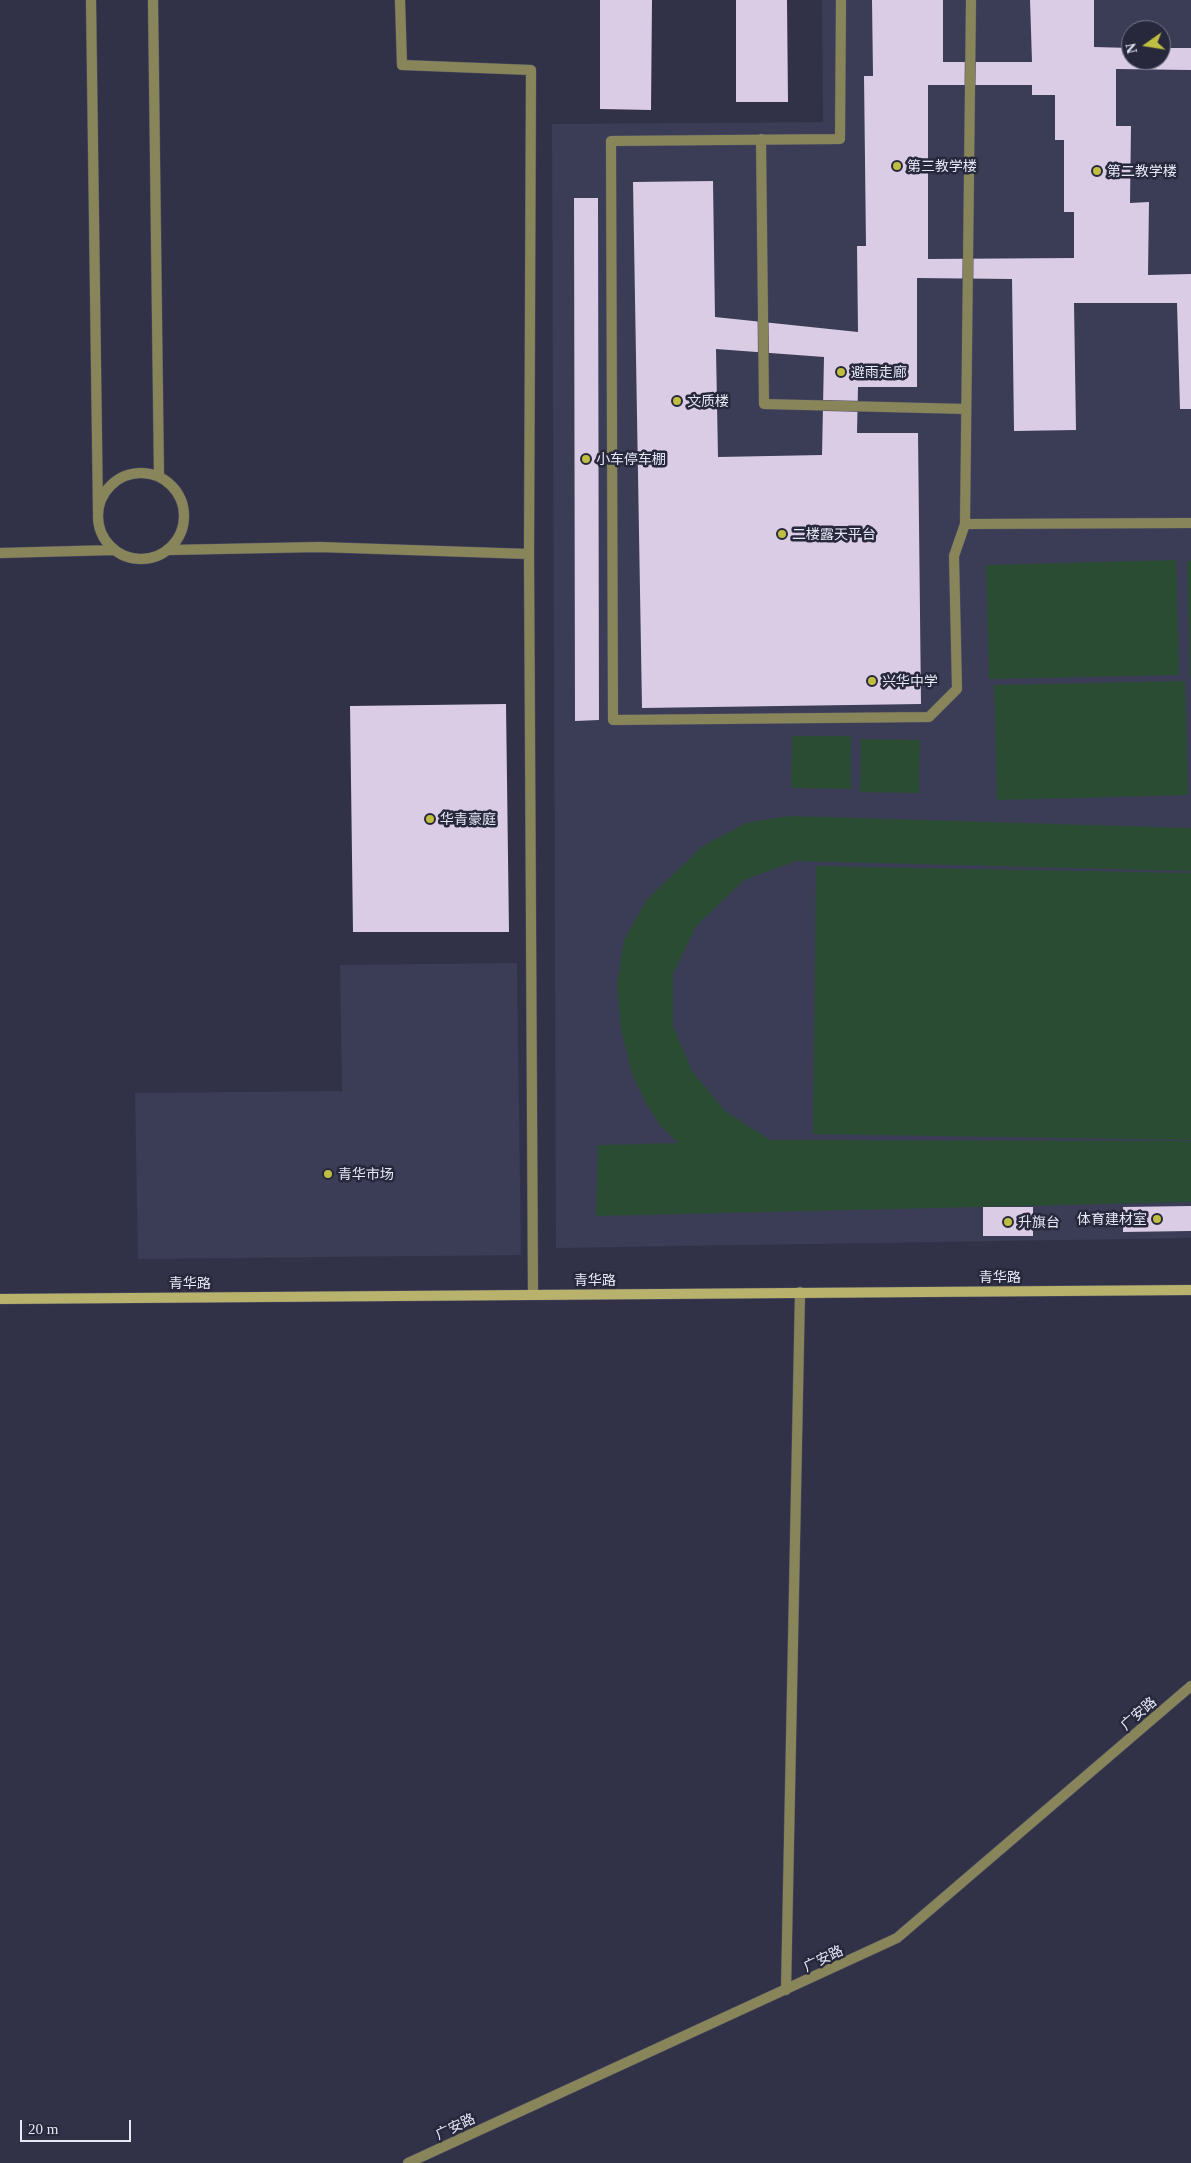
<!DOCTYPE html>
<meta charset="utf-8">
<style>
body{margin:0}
#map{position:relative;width:1191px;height:2163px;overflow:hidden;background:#313247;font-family:Georgia,serif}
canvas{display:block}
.north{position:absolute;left:1121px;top:20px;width:50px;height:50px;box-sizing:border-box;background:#27283c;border:1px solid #747586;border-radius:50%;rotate:257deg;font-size:14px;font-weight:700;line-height:20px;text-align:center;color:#e7e8f6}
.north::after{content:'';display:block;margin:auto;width:18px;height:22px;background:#bfbe41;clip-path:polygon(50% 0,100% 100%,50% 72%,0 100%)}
.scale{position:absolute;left:20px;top:2120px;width:111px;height:22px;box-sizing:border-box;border:2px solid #e7e8f6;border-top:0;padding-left:6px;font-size:15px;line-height:18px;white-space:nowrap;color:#e7e8f6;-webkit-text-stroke:4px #27283c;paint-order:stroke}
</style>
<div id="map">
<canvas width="1191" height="2163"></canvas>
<div class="north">N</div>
<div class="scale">20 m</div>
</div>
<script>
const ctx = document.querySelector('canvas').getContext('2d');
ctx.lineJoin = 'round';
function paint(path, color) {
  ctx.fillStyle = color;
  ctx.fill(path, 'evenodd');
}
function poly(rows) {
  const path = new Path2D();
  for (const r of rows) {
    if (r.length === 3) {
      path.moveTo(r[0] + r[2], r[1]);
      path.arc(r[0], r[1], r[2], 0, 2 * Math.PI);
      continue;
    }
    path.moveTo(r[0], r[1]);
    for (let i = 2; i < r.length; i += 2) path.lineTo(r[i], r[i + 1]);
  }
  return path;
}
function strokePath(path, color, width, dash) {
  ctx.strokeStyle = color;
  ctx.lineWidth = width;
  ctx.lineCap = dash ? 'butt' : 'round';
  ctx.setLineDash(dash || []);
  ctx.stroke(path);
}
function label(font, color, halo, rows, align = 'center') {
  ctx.font = font + ' Georgia,"Noto Sans SC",serif';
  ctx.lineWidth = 5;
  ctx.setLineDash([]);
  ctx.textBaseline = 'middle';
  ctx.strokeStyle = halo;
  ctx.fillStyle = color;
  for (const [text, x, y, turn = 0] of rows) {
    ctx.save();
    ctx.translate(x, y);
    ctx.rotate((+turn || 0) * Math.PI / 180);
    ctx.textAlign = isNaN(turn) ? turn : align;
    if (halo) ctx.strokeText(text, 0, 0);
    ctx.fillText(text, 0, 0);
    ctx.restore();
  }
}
paint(poly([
 [822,0,1191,0,1191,1238,556,1248,552,124,823,122],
 [1131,30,1161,30,1161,60,1131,60],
 [517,963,521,1255,138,1259,135,1093,342,1091,340,965]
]), '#3b3c56');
paint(poly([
 [1176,560,1179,675,989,679,986,565],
 [1187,561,1191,561,1191,676,1190,676],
 [1185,681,1188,795,997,800,994,685],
 [792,736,851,736,851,789,791,788],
 [861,739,920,740,919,793,860,792],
 [789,816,1191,828,1191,871,796,861,744,880,696,926,673,974,673,1026,692,1071,725,1111,770,1140,1191,1141,1191,1202,596,1216,598,1145,678,1143,660,1125,646,1103,632,1074,621,1029,617,985,624,940,647,899,703,846,746,823],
 [816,866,1191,873,1191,1140,813,1134]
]), '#2a4c32');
paint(poly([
 [600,0,652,0,651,110,600,109],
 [736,0,787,0,788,102,736,102],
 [872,0,943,0,943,62,1032,62,1030,0,1094,0,1094,47,1131,48,1131,60,1161,60,1161,48,1191,48,1191,70,1116,69,1116,126,1131,126,1130,203,1149,202,1148,275,1191,274,1191,409,1180,409,1177,303,1074,303,1076,430,1014,431,1012,279,917,278,917,387,858,387,857,433,918,433,921,704,642,708,633,182,713,181,715,317,858,332,857,246,866,246,864,76,873,76],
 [928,85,1032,85,1032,95,1055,95,1055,140,1064,140,1064,212,1074,212,1074,258,928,259],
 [716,349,824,357,822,455,718,457],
 [574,198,598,198,599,720,575,721],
 [506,704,509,932,353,932,350,706],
 [1191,1206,1191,1231,1123,1232,1123,1207],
 [983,1207,1033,1207,1033,1236,983,1236]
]), '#dacce4');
const lane = poly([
 [841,0,840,139,611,141,613,720,929,717,957,689,954,556,965,524,1191,523],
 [761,139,764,404,966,409],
 [965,524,971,0]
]);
const street = poly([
 [91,0,98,512],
 [153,0,159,477],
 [400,0,402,65,531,70,529,554,533,1294],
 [141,516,43],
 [169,550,319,547,529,554],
 [0,553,114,550],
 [786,1990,800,1292],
 [408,2163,897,1938,1191,1686]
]);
const secondary = poly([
 [0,1299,1191,1290]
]);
strokePath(lane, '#4e4f63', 11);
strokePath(street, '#4e4f63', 11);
strokePath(secondary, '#4e4f63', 11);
strokePath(lane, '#89855a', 10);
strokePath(street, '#89855a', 10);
strokePath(secondary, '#b9b26c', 10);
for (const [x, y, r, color] of [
 [897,166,5,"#bfbe41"],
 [1097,171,5,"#bfbe41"],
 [841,372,5,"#bfbe41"],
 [677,401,5,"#bfbe41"],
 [586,459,5,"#bfbe41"],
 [782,534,5,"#bfbe41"],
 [872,681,5,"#bfbe41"],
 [430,819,5,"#bfbe41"],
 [328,1174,5,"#bfbe41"],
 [1157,1219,5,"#bfbe41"],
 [1008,1222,5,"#bfbe41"]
]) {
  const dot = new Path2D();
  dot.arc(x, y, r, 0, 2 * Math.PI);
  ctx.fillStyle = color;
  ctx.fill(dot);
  strokePath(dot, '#27283c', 2);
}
label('14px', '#e7e8f6', '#27283c', [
 ["第三教学楼",907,166],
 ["第二教学楼",1107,171],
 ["避雨走廊",851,372],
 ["文质楼",687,401],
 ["小车停车棚",596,459],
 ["二楼露天平台",792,534],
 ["兴华中学",882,681],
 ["华青豪庭",440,819],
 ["青华市场",338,1174],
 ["体育建材室",1147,1219,"right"],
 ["升旗台",1018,1222]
], 'left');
label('14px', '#e7e8f6', '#27283c', [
 ["青华路",1000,1277],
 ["青华路",595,1280],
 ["青华路",190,1283],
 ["广安路",1138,1713,-41],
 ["广安路",823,1958,-25],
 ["广安路",455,2126,-25]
]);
</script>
